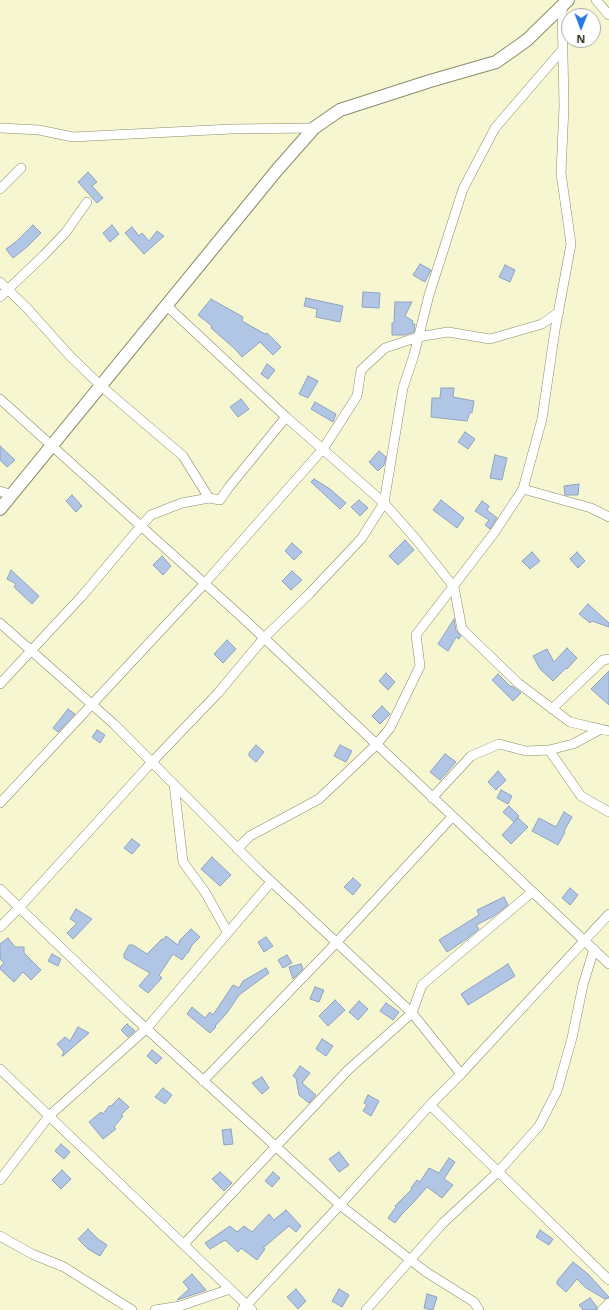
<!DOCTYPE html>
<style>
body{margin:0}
#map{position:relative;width:609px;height:1310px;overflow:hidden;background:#f6f6d1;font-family:"Noto Sans",sans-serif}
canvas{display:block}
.north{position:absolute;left:561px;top:8px;width:40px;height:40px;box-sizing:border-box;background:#fff;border:1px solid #acaba6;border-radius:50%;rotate:181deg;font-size:11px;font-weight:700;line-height:16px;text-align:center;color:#2f2e20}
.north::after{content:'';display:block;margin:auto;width:14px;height:18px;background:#2679e4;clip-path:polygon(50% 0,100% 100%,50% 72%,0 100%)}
</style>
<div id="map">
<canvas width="609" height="1310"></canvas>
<div class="north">N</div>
</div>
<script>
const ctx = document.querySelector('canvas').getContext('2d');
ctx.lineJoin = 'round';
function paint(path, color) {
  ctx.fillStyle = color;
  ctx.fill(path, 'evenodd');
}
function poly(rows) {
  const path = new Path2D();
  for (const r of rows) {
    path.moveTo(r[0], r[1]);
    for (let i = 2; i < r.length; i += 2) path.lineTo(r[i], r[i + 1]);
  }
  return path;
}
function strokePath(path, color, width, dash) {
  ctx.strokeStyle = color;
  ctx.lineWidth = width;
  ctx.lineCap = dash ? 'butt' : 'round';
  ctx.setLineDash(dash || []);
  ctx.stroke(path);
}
const building = poly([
 [88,172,97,182,92,186,103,198,97,203,78,182,88,172],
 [33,225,41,233,27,247,13,258,6,249,17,241,33,225],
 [112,225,119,234,110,242,103,233,112,225],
 [132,227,139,236,142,233,149,241,157,231,164,236,144,254,125,233,132,227],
 [420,264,431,270,425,282,413,275,420,264],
 [505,265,515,270,510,282,499,277,505,265],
 [363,292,380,293,379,308,362,307,363,292],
 [306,298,343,306,340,322,316,317,317,309,304,306,306,298],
 [211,299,243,317,242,321,265,334,267,333,281,347,273,355,260,342,242,357,235,349,211,328,212,326,198,315,211,299],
 [395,302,412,302,405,316,413,321,412,324,415,324,414,332,404,335,392,335,392,323,394,323,395,302],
 [267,364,275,370,268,379,261,374,267,364],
 [308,376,318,381,308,398,299,394,308,376],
 [441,388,454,388,453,397,474,401,472,413,470,412,467,421,431,417,432,398,440,398,441,388],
 [241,399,249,409,238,417,230,407,241,399],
 [315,402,336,414,333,422,311,409,315,402],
 [465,432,475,439,468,449,458,442,465,432],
 [0,446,15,460,7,467,0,460,0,446],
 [379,451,386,457,384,465,378,471,369,462,379,451],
 [495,455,507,458,502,480,490,478,495,455],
 [314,479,330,489,346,503,340,509,311,482,314,479],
 [579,484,578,495,565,495,564,486,579,484],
 [72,495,82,506,76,512,66,501,72,495],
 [359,500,368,508,360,516,351,507,359,500],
 [441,500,464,518,457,528,433,510,441,500],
 [482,501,489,506,487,510,497,518,490,529,485,525,489,520,475,511,482,501],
 [405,540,414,550,398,565,389,556,405,540],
 [292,543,302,552,294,560,285,551,292,543],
 [532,552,540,561,530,569,522,561,532,552],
 [577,552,585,561,578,568,570,559,577,552],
 [162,556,171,566,163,575,153,565,162,556],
 [11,570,39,596,32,604,14,587,16,584,7,579,11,570],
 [292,571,302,580,291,590,282,581,292,571],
 [588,604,609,623,609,627,592,621,590,623,579,614,588,604],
 [454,619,456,631,461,636,459,639,456,637,448,651,438,644,454,619],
 [227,640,236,649,223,663,214,654,227,640],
 [567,648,577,658,567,669,566,668,553,681,540,669,533,656,547,649,554,662,567,648],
 [609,671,609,705,591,689,609,671],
 [386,673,395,682,388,690,379,681,386,673],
 [498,674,511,687,512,686,521,693,513,701,492,680,498,674],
 [382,706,390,714,380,724,372,716,382,706],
 [68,709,75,714,58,732,53,728,68,709],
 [97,730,105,735,100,743,92,737,97,730],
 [256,745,264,752,256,762,249,756,249,753,256,745],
 [340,745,352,751,346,762,334,756,340,745],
 [445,754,456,762,440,780,430,772,445,754],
 [498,771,506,780,496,790,488,782,498,771],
 [501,790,512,796,508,804,497,798,501,790],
 [509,806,519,816,514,822,503,812,509,806],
 [564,812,572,817,564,831,565,832,558,845,532,831,539,818,556,827,564,812],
 [518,818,528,827,511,844,502,835,518,818],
 [132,839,140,845,132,854,124,848,132,839],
 [212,857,231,875,220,886,201,869,212,857],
 [353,878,361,885,353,895,344,887,353,878],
 [570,888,578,895,570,905,562,898,570,888],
 [504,897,508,905,494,916,476,925,479,929,468,938,447,952,439,940,479,915,477,910,504,897],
 [76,909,92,919,73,939,67,933,77,923,70,919,76,909],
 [191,929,200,937,192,945,188,953,187,953,182,960,173,954,159,975,162,978,148,993,139,986,150,973,124,958,124,954,129,945,133,945,147,954,162,939,163,940,166,936,178,945,180,940,191,929],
 [266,937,273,946,264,952,258,942,266,937],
 [8,938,15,947,24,947,24,953,41,970,31,980,23,972,14,982,0,969,0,967,4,963,0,959,0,944,8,938],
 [52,954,61,959,58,966,48,961,52,954],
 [287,955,292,963,283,968,278,960,287,955],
 [301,964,303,969,293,979,289,967,301,964],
 [508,964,515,976,468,1005,461,994,508,964],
 [266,968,269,973,239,995,227,1013,215,1026,216,1027,210,1033,187,1014,192,1007,205,1018,210,1012,213,1015,233,985,239,988,243,981,266,968],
 [315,987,324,990,319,1002,310,999,315,987],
 [335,1000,345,1010,328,1026,319,1016,335,1000],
 [359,1001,368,1009,358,1020,349,1012,359,1001],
 [386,1003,399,1012,393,1020,380,1011,386,1003],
 [127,1024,135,1031,128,1037,121,1030,127,1024],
 [78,1027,89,1033,63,1056,62,1056,64,1052,57,1044,65,1037,70,1041,78,1027],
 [322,1039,333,1046,326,1056,316,1049,322,1039],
 [152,1050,162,1058,156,1064,147,1056,152,1050],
 [300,1066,310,1073,302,1083,316,1095,309,1103,299,1095,296,1078,293,1076,300,1066],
 [262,1077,269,1088,262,1094,252,1083,262,1077],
 [163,1088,172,1095,165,1104,155,1097,163,1088],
 [368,1095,379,1101,371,1116,363,1111,367,1105,364,1103,368,1095],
 [119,1098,129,1107,121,1115,123,1116,114,1127,116,1129,103,1139,89,1122,101,1112,103,1114,109,1106,111,1106,119,1098],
 [231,1129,233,1144,224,1145,222,1130,231,1129],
 [61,1144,70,1152,64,1159,55,1151,61,1144],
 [339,1152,349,1165,339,1172,329,1159,339,1152],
 [449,1158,455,1162,444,1179,453,1185,442,1198,427,1187,412,1204,402,1214,395,1223,388,1218,396,1207,395,1206,412,1189,411,1188,417,1180,420,1182,429,1168,439,1173,449,1158],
 [62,1170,71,1179,61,1189,52,1180,62,1170],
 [220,1172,232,1183,224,1191,212,1179,220,1172],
 [273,1172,280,1178,272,1187,265,1181,273,1172],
 [286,1210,301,1226,296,1232,289,1226,263,1248,265,1249,257,1260,241,1248,238,1252,225,1240,210,1249,205,1243,230,1226,237,1232,244,1226,252,1232,269,1214,274,1220,286,1210],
 [88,1229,98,1239,107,1245,100,1256,88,1249,78,1239,88,1229],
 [540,1230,553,1239,549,1245,536,1237,540,1230],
 [573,1262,588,1274,609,1297,605,1299,586,1288,577,1279,566,1292,557,1284,557,1281,573,1262],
 [192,1274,206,1290,204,1291,177,1300,189,1289,183,1282,192,1274],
 [296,1289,306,1301,298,1309,287,1297,296,1289],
 [339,1289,349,1295,342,1307,332,1301,339,1289],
 [427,1294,437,1297,433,1310,424,1308,427,1294],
 [590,1298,597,1307,596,1310,583,1310,579,1305,590,1298]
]);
paint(building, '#b1c6e4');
strokePath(building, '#8ea3c0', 1);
const street = poly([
 [596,0,609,15],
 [0,128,39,130,73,137,231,129,314,128],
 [0,189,21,168],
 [0,282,27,308,69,355,101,386,183,456,209,498],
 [0,297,44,255,66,232,87,202],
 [166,305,286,417,384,503,415,538,454,587,462,629,518,683,570,722,609,731],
 [0,399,244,619,609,964],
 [523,489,591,508,609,517],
 [0,491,12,495],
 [0,623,114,724,259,870,412,1013,461,1074],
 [0,684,82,596,141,526,151,515,182,503,209,498,220,500,229,487,286,417],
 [552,709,603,660,609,659],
 [549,750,581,796,609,812],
 [174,784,183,862,205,892,228,933],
 [432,798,471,756,499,744,526,751,549,750,573,744,601,729],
 [0,803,205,583,323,449,357,396,361,370,385,348,418,337,448,332,490,339,542,324,559,312],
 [237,849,250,836,319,799,376,745,390,728,420,666,416,635,494,533,523,489,542,419,555,330,571,244,561,173,564,106,562,7],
 [0,889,127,1011,340,1205,426,1272,474,1302,479,1310],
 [0,927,19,908,152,762,218,693,264,638,310,593,361,539,384,503,403,388,414,355,429,295,463,189,495,128,563,49],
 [0,1069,252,1310],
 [203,1081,336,943,452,817],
 [430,1105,609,1280],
 [0,1180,49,1116,146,1029,271,882],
 [0,1236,32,1254,64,1267,132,1310],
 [184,1244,348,1070,412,1013,422,985,532,892],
 [155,1310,180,1306,230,1289],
 [242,1310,340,1205,430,1105,461,1074,609,914],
 [366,1310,443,1223,498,1172,539,1126,557,1091,572,1038,583,985,594,949],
 [602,1310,609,1303]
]);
const secondary = poly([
 [0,509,277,170,314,128,340,110,430,81,496,62,527,40,568,0]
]);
strokePath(street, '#8c8c6a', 10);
strokePath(secondary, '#8c8c6a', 14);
strokePath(street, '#fff', 9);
strokePath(secondary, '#fff', 12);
</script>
